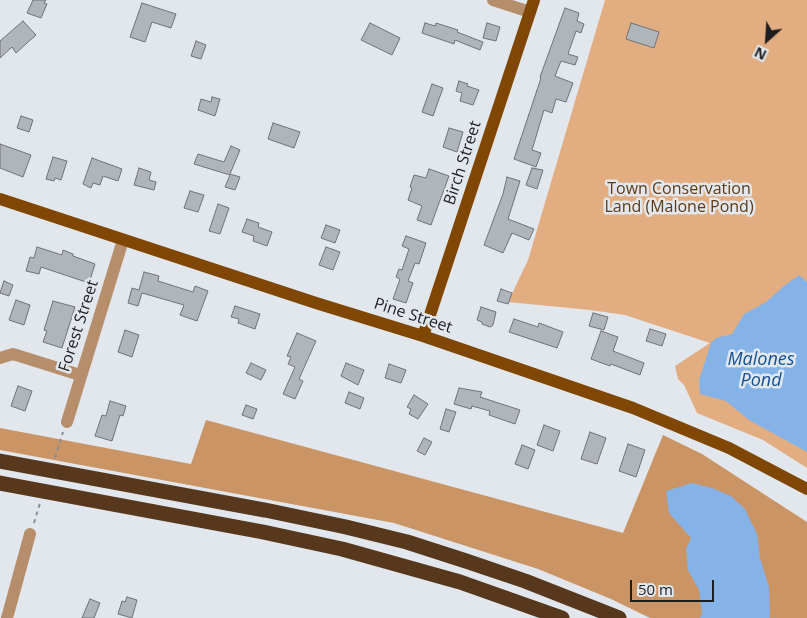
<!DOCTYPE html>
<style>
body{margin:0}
#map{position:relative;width:807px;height:618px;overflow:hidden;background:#e2e7ed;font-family:"Open Sans",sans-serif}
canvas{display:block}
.north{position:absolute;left:742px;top:15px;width:50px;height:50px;-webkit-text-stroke:4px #e2e7ed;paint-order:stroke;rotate:206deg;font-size:14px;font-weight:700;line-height:20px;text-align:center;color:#1c1e20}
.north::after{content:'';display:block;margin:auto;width:18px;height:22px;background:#1c1e20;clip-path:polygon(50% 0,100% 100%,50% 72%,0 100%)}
.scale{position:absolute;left:630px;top:580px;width:84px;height:22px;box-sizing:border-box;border:2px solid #1c1e20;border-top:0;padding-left:6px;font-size:15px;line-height:18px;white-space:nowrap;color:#1c1e20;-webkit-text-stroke:4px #e2e7ed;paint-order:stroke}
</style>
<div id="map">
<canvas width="807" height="618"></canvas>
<div class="north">N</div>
<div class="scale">50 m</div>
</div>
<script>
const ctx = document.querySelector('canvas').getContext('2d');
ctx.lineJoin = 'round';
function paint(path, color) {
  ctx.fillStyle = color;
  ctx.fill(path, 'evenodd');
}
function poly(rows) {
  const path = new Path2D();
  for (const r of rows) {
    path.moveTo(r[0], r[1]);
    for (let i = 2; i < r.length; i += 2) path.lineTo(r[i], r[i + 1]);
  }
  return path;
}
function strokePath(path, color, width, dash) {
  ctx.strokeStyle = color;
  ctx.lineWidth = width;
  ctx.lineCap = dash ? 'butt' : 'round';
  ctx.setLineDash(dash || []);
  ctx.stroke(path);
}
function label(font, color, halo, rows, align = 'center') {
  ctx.font = font + ' "Open Sans",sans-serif';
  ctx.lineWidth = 5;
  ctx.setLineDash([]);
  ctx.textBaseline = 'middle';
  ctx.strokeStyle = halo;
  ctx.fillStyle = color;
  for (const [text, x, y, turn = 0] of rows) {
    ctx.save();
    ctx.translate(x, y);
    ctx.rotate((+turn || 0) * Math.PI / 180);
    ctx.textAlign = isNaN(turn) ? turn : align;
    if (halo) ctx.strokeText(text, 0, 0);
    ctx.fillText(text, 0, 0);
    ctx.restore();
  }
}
paint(poly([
 [605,0,807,0,807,468,763,440,697,413,684,385,678,379,675,366,710,343,625,315,590,310,508,302,528,260]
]), '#e2ad80');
paint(poly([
 [206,420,623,533,663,435,702,454,807,522,807,618,650,618,611,599,538,569,394,523,0,450,0,428,191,464]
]), '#cb9464');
paint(poly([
 [799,275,807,282,807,452,749,420,726,401,700,394,699,380,711,343,716,338,732,334,744,314,766,302,784,286],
 [692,483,712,488,731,496,745,509,757,534,760,558,769,587,770,618,700,618,702,614,699,590,688,570,686,549,691,538,669,513,666,491]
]), '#85b3e8');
const building = poly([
 [33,0,46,0,44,3,47,4,41,18,27,13,33,0],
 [142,3,176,14,171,28,152,22,145,42,130,37,142,3],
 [565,8,579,13,577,21,584,24,581,33,576,31,568,54,578,57,575,65,561,61,555,76,573,83,566,102,556,99,552,113,544,110,532,150,541,153,536,167,514,159,541,78,540,77,565,8],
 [23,21,36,35,16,53,12,47,0,58,0,41,23,21],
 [370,23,400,38,392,55,361,40,370,23],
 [425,23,435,26,436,23,458,30,457,32,483,42,480,50,455,40,454,44,422,33,425,23],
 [487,23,500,27,496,41,483,38,487,23],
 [631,23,659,32,654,48,626,39,631,23],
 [196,41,206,45,201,59,191,56,196,41],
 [459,81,468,84,467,86,479,90,473,105,460,101,462,93,456,91,459,81],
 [432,84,443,88,433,116,422,112,432,84],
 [212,97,220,99,215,116,198,110,201,99,211,102,212,97],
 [21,116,33,120,29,132,17,128,21,116],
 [273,123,300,132,294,148,268,139,273,123],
 [449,128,463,132,457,152,443,147,449,128],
 [0,144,31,155,23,177,0,168,0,144],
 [231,146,240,150,230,174,240,177,235,190,225,187,230,175,194,164,198,154,224,162,231,146],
 [53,157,67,161,61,180,55,178,54,181,46,179,53,157],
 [92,158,122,169,118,181,103,176,100,185,93,183,91,188,83,184,92,158],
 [139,168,151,172,149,180,156,182,154,190,134,185,139,168],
 [532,168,543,170,537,189,526,185,532,168],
 [429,169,449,176,431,225,417,220,422,206,408,200,412,188,410,187,414,175,426,178,429,169],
 [507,177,520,181,508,219,534,229,529,240,512,233,503,253,484,245,503,194,507,177],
 [190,191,204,195,198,212,184,208,190,191],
 [218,204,229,208,220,234,209,231,218,204],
 [247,219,259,223,258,227,272,232,267,246,253,241,254,236,242,232,247,219],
 [326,225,340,230,335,243,321,238,326,225],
 [406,236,426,243,419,264,415,263,408,281,413,283,406,303,393,299,400,279,396,277,399,269,402,270,409,249,402,246,406,236],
 [37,247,62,255,63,250,73,254,73,256,95,264,89,283,41,267,39,274,26,271,30,257,34,258,37,247],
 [326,247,340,252,333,270,319,265,326,247],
 [144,272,159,276,158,281,193,292,195,286,208,291,197,321,180,315,184,305,142,293,138,306,128,303,132,288,139,290,144,272],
 [4,281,13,285,9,296,0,293,4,281],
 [501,289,512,293,508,304,497,301,501,289],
 [16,300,30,305,24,325,9,320,16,300],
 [53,301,75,307,62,348,43,342,47,331,44,330,53,301],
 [235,306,260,314,255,329,238,323,239,319,231,317,235,306],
 [481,307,496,312,493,325,490,327,482,324,482,322,477,320,481,307],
 [593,313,608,317,604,330,589,326,593,313],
 [514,319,538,327,539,323,563,332,557,348,509,332,514,319],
 [650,329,666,334,662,346,646,341,650,329],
 [125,330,139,335,132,357,118,352,125,330],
 [601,331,618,337,613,351,644,363,640,375,611,364,610,366,591,359,601,331],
 [297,333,316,341,299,379,303,381,295,399,283,394,295,367,288,364,291,357,287,356,297,333],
 [251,363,266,370,261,380,246,373,251,363],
 [346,363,364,370,358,385,341,376,346,363],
 [389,364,406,370,401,383,385,378,389,364],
 [18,386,32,391,25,411,11,406,18,386],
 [459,388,482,392,480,397,520,410,515,424,489,415,490,411,472,406,471,409,454,404,459,388],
 [349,392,364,398,360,409,345,403,349,392],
 [414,395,428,404,418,419,409,414,411,409,407,407,414,395],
 [110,401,126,406,123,416,120,415,112,441,95,436,102,415,106,416,110,401],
 [246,405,257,409,253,419,242,415,246,405],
 [446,409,456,412,449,432,440,429,446,409],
 [544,425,560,431,553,451,537,445,544,425],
 [590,432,606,438,597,464,581,459,590,432],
 [424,438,432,442,425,455,417,451,424,438],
 [628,444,645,450,636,477,619,471,628,444],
 [522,445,535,450,528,469,515,464,522,445],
 [127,597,137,600,132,618,118,614,122,601,125,602,127,597],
 [90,599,100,603,94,618,82,618,90,599]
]);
paint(building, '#b0b5ba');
strokePath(building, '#6f7378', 1);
strokePath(poly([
 [55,458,63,432],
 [34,523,40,503]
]), '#8c8f93', 2, [4, 4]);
strokePath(poly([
 [493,0,530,12],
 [0,358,13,354,80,375],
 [67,422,123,240],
 [7,618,30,534]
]), '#b68e6c', 12);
strokePath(poly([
 [0,199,316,303,423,336,633,408,729,448,807,489],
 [423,336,534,0]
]), '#7f4703', 12);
strokePath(poly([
 [0,461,265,510,346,527,407,542,466,561,525,581,619,618],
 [0,483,263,532,342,549,460,582,562,618]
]), '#57381c', 15);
label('16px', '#1c1e20', '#e2e7ed', [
 ["Birch Street",463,163,-72],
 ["Pine Street",413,316,18],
 ["Forest Street",79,326,-72]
]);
label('16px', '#5f3a15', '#e2e7ed', [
 ["Town Conservation",679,189],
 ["Land (Malone Pond)",679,207]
]);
label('italic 18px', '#135292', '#e2e7ed', [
 ["Malones",761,360],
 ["Pond",761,381]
]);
</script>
